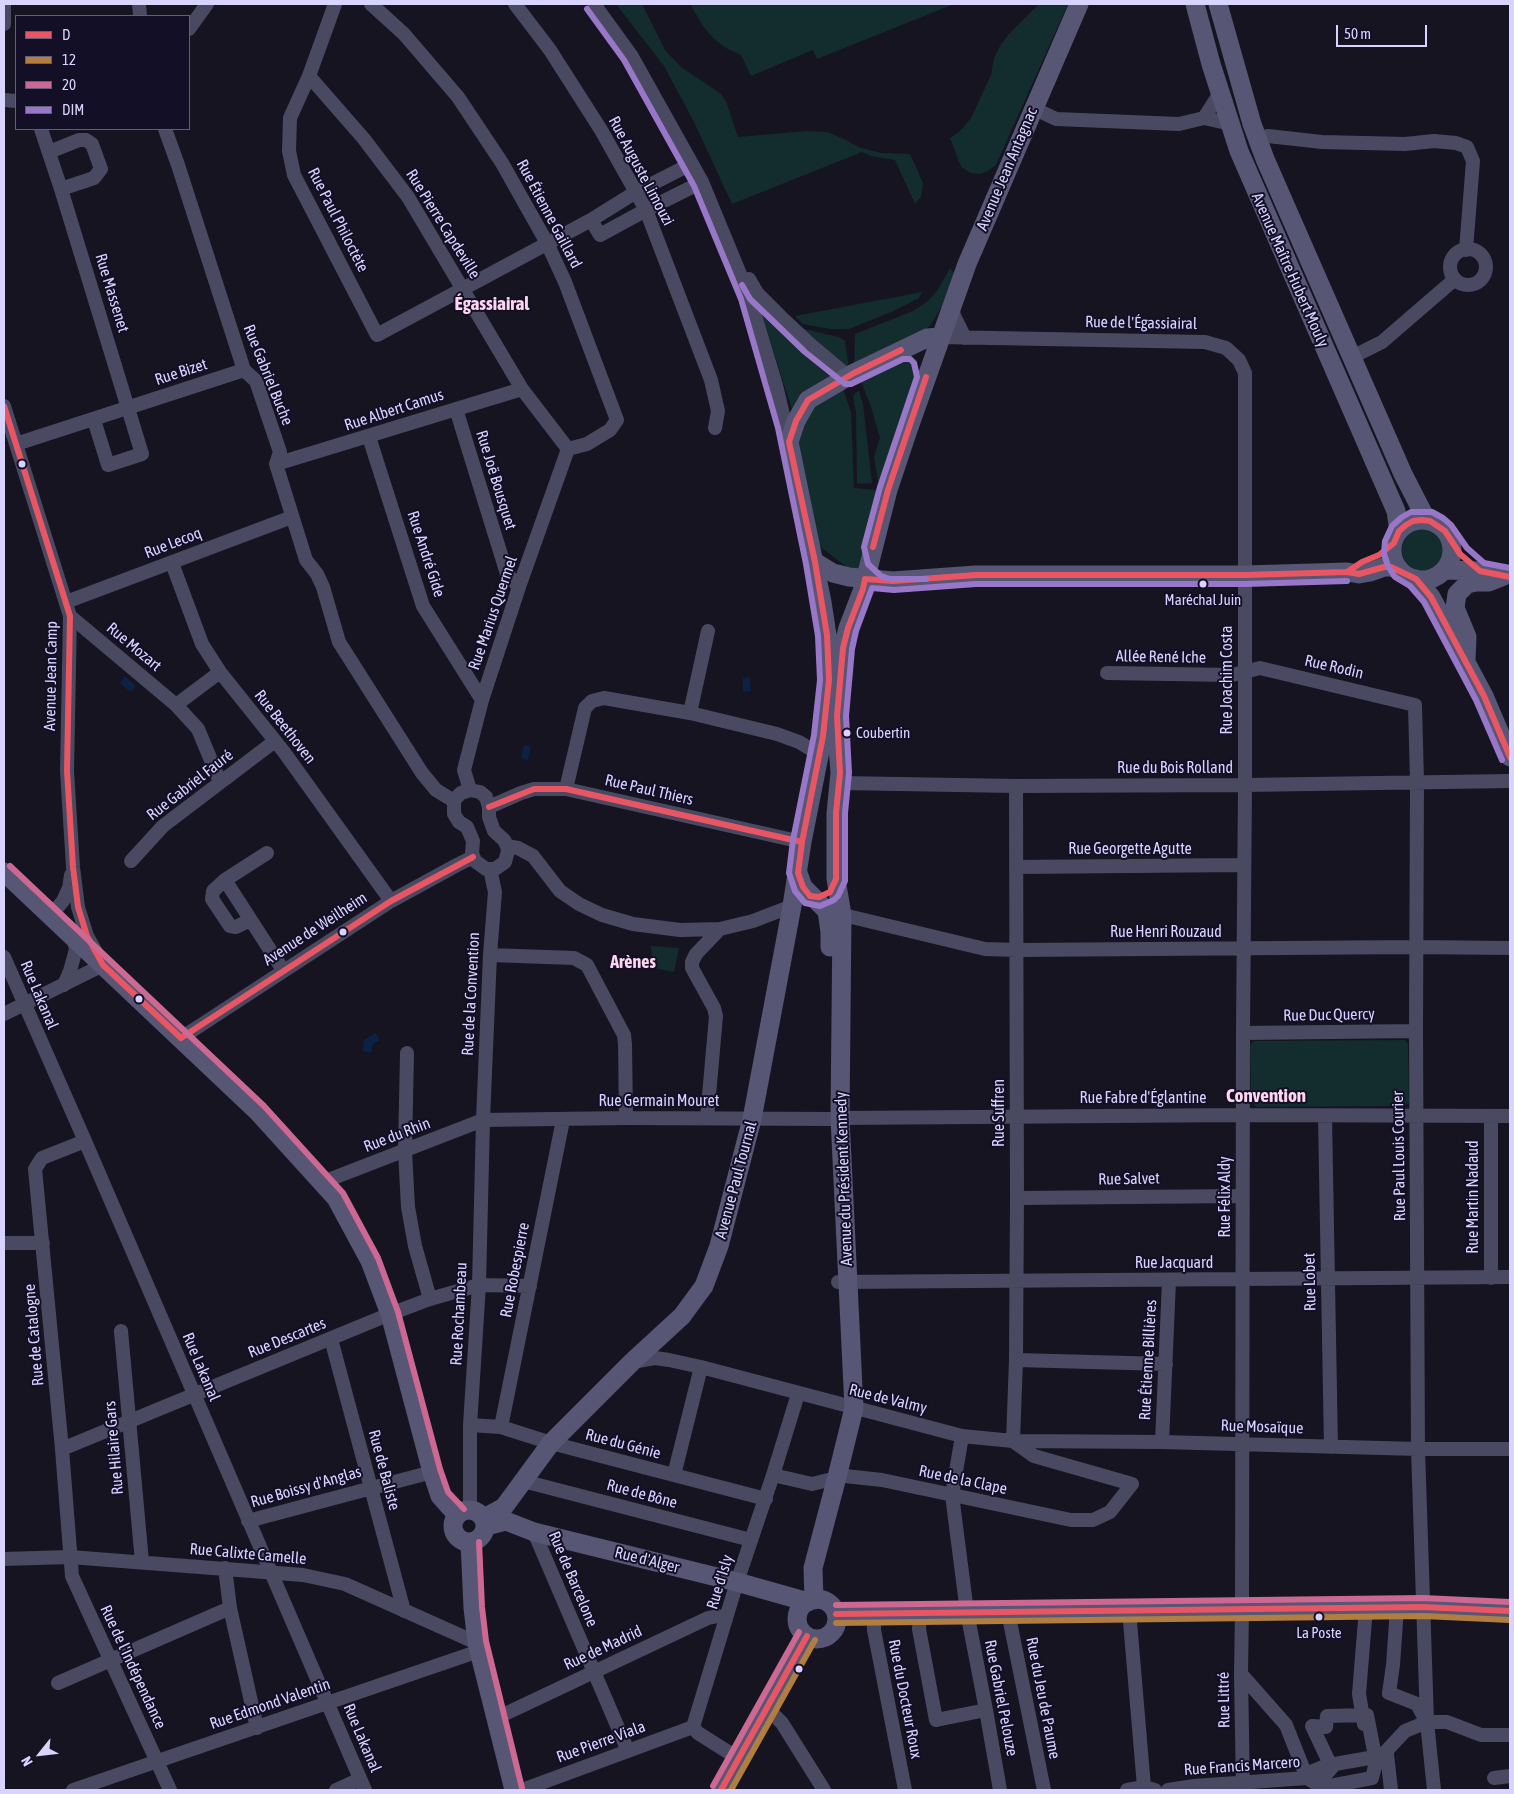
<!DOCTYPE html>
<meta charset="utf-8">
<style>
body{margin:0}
#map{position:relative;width:1514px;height:1794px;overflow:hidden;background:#161421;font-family:"Asap Condensed",sans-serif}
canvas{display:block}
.frame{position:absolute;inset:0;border:5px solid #d9d4ff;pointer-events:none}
.legend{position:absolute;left:15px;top:15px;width:175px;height:115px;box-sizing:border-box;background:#130f26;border:1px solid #625e7d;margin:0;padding:6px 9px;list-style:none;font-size:15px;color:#d9d4ff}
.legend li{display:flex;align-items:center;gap:10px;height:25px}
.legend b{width:25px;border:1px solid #625e7d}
.north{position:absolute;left:15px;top:1729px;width:50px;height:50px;-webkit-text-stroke:4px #130f26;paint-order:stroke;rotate:241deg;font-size:14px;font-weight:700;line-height:20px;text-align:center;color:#d9d4ff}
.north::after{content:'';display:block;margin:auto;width:18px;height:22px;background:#d9d4ff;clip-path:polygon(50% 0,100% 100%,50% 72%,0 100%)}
.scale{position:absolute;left:1336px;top:25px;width:91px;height:22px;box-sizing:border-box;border:2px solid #d9d4ff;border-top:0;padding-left:6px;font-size:15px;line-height:18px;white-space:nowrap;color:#d9d4ff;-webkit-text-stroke:4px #130f26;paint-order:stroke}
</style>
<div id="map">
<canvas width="1514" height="1794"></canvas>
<div class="frame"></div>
<ul class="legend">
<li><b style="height:6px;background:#e85664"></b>D</li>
<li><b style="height:6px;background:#b17d40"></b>12</li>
<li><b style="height:6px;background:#cc6892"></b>20</li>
<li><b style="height:6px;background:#9977c8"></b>DIM</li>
</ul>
<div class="north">N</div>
<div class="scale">50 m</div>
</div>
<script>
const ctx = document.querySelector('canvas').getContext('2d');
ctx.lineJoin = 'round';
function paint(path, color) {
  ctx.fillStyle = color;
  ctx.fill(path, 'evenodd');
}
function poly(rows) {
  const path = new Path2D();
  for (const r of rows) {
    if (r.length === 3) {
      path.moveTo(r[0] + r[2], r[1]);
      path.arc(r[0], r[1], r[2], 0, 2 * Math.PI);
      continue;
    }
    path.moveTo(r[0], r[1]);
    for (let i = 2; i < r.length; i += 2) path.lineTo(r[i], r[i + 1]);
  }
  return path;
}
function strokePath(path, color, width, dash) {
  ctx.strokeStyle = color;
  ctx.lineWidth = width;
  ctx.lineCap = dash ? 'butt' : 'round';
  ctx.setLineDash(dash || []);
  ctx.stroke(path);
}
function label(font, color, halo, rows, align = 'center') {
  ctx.font = font + ' "Asap Condensed",sans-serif';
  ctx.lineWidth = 4;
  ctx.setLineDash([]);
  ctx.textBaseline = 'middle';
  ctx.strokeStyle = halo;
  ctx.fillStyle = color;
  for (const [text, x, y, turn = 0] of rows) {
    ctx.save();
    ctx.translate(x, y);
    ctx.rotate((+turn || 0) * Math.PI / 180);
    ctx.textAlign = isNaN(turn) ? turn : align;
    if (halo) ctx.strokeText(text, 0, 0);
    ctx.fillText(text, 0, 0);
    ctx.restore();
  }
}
paint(poly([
 [616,4,642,4,665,50,681,67,720,93,726,101,738,137,807,131,827,132,844,139,861,148,881,153,910,154,923,183,921,197,915,204,895,160,871,156,862,152,732,204,694,122,664,66],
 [690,4,954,4,817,59,813,50,751,76,741,55,726,48,714,39,703,26],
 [1039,4,1068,4,996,165,988,171,980,174,971,173,961,167,950,138,960,131,971,118,991,75,994,58,1000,46,1008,35],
 [950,268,955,274,944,303,930,326,919,335,854,365,855,334,913,311,928,301,937,291],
 [922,292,919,298,891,312,849,329,830,329,803,324,795,316],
 [755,299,842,374,793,413,766,328],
 [800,328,839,337,845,341,849,368,830,355],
 [909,354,917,360,920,374,885,485,878,481,874,457,880,438,871,407,859,376],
 [842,386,851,412,854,488,878,490,862,571,847,567,823,549,815,538,795,441,803,415],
 [859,391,863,404,872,483,857,484,856,412,853,397,855,393],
 [1423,550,21],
 [651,946,679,948,674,972,653,968],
 [1405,1040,1408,1044,1409,1103,1402,1106,1256,1107,1251,1101,1250,1045,1254,1041]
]), '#132c2d');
paint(poly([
 [125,676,136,686,130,692,120,683],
 [750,677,751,691,743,692,743,678],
 [524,745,531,746,528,760,521,758],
 [376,1033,380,1040,373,1044,371,1053,363,1051,364,1040]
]), '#0d2144');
strokePath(poly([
 [139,4,140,16],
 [335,4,309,76,290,118,289,151,294,175,377,335,591,220],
 [371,4,404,34,458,97,502,163,547,243,565,282,617,420,610,430,587,444,568,449],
 [515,4,550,50,601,130,646,210,711,380,718,411,715,428],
 [594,4,631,55,702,182,749,296,776,385,789,440],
 [4,24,4,4],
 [189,29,207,4],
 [309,76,364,139,408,197,522,389,568,449],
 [4,100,16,101],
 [1033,108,1056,119,1179,124,1204,118,1222,122,1229,122],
 [1204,118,1220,93],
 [41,129,61,189,142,454,108,465,94,420],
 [165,129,178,165,244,370,256,381,280,452,276,464,306,560,317,574,323,587,339,642,422,773,436,790,454,801],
 [1258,139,1268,136,1322,142,1405,144,1434,141,1456,143,1467,147,1473,161,1466,250],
 [49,152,79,140,86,140,92,144,101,169,94,178,61,189],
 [691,164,636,192,591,220,600,235,646,210,702,182],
 [1468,267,18],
 [749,279,757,293,781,317,811,345,848,376],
 [952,305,954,316,965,338],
 [940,337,1205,342,1226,348,1239,360,1245,373,1245,785,1243,1033,1242,1609,1241,1674,1243,1790],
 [1352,357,1382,342,1455,279],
 [4,406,70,616,67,771,73,867,78,907,87,936,103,965,4,1014],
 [456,409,507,574,519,587],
 [369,437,423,606,482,700],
 [16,444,244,370],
 [276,464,522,389],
 [172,563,202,644,220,672,284,752,391,901],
 [66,602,292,517],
 [70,616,176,705,198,729,220,782],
 [1107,673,1232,675,1260,668,1415,705,1417,782,1416,1031,1418,1449,1427,1722,1434,1790],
 [176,705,220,672],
 [690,713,708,631],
 [839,783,1016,786,1245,785,1510,781],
 [1016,786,1017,1198,1016,1360,1013,1441,1162,1442,1418,1449,1510,1449],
 [566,789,585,708,592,701,604,698,690,713,777,734,799,742,819,754],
 [470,790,464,770,482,700,519,587,568,449],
 [470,790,480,792,486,797,489,807,489,817,494,831,504,840,507,846,508,851,505,862,495,869,486,869,475,861,472,853,473,841,467,827,459,822,454,814,454,801,458,796,461,793,470,790],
 [489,807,521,793,534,789,566,789,802,842],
 [507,846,518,848,533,856,560,891,579,904,602,915,633,924,680,930,720,929,753,921,792,906],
 [131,861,163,826,275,741],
 [1016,867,1244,865],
 [225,880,267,853],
 [835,913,985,949,1017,950,1416,947,1510,948],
 [50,916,63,901,69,888,71,875],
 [250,920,236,927,230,926,212,899,213,891,225,880,283,970],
 [490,955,574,958,587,965,624,1035,625,1044,626,1118],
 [4,957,85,1141,365,1790],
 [64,985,70,971,76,949,73,937],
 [1243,1033,1416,1031],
 [181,1038,391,901,457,865,473,857],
 [407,1053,405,1151,408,1207,415,1246,430,1299],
 [1325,1116,1331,1447],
 [1491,1116,1491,1278],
 [707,1118,716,1016,714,1008,692,968,692,962,696,954,720,929],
 [85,1141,42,1158,35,1169,62,1449,72,1576,170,1790],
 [323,1182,483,1120,626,1118,831,1119,840,1118,1243,1115,1510,1116],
 [1017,1198,1242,1196],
 [4,1243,43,1243],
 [838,1282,1510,1277],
 [121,1331,142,1562],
 [331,1339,404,1611],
 [1016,1360,1166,1364],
 [632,1362,655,1358,669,1360,701,1367,962,1436,1013,1441,1034,1456,1132,1484,1110,1512,1093,1520,1071,1520,882,1480,845,1476,812,1484,773,1475],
 [470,1425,501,1427,551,1443,766,1499],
 [501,1427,563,1120],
 [962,1436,952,1495,967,1612,986,1710,1000,1790],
 [1162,1442,1169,1281],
 [62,1449,390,1314,430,1299,479,1285,530,1286],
 [674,1475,701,1367],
 [523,1481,751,1540],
 [470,1509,470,1425,479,1285,483,1120,490,955,495,892,490,869],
 [248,1521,432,1472],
 [534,1532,628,1751],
 [4,1559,70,1557,303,1575,345,1584,477,1643],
 [225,1568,230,1608,257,1728],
 [1397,1608,1393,1665,1389,1693,1417,1704,1425,1719],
 [1129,1610,1144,1787],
 [1008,1612,1044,1790],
 [874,1613,874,1630,905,1790],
 [920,1613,919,1629,936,1720,986,1710],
 [1241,1674,1286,1725,1307,1778],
 [58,1683,230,1608],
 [767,1708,782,1723,824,1790],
 [496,1715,507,1713,708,1618,718,1616,726,1619],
 [1364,1724,1359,1694,1366,1608],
 [739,1759,698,1733,693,1727,737,1582,773,1475,798,1394],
 [1326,1774,1335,1764,1369,1758,1376,1762],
 [1494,1778,1510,1776],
 [1318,1784,1311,1772,1330,1764,1312,1726,1326,1727,1327,1716,1367,1715,1374,1751,1377,1756,1381,1757,1387,1754,1391,1790],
 [73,1790,479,1651],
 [336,1790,360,1779],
 [522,1790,693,1727],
 [1127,1790,1144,1787,1155,1790],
 [1168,1790,1194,1786,1307,1778,1317,1784,1330,1786,1372,1778,1376,1762,1405,1731,1427,1722,1447,1722,1481,1735,1510,1735]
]), '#4a4962', 14);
strokePath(poly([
 [1195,4,1211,64,1239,151,1396,511,1399,531],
 [1218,4,1252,124,1265,159,1403,474,1423,513,1430,521],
 [1422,550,30],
 [815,562,833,573,849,577,893,581,976,575,1245,575,1347,572,1359,574,1370,572,1384,567,1391,567,1401,571],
 [1445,570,1480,571,1491,574],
 [1416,579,1431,597,1484,696,1510,757],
 [1466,660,1467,637,1455,608,1457,594,1467,584,1476,582,1489,582,1504,576],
 [4,872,258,1112,336,1198,370,1261,390,1314,432,1472,440,1496,457,1515],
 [798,873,803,887,827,911,830,932,830,947],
 [469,1526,16],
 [484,1518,504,1507,551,1443,632,1362,682,1316,704,1286,719,1246,752,1119,792,906,802,842,823,736,829,680,827,635,822,602,789,442,796,421,808,400,854,373,927,338,940,337],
 [486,1526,506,1521,534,1532,737,1582,808,1602],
 [470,1542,473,1608,477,1643,514,1790],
 [817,1619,20],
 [814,1600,813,1568,837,1477,854,1408,840,1118,842,915,836,879,836,813,840,773,837,734,837,716,843,648,848,628,863,589,888,490,908,430,967,264,1079,4],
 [836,1614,1423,1607,1510,1611],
 [721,1790,807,1636]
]), '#575674', 19);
strokePath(poly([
 [4,406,70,616,67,771,73,867,78,907,87,936,103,965,181,1038],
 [873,547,888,490,926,377],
 [1347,572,1362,562,1379,555,1394,543,1399,531,1406,525,1413,521,1422,520,1430,521,1445,531,1460,554,1480,571,1510,577],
 [865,579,863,589,848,628,843,648,837,716,840,773,836,813,836,879,830,892,819,897,810,896,803,887,798,873,802,842,823,736,829,680,827,635,815,562,789,442,796,421,808,400,854,373,901,350],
 [865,579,893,581,976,575,1245,575,1347,572,1359,574,1384,567,1391,567,1416,579,1431,597,1484,696,1510,757],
 [489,807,534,789,566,789,802,842],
 [181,1038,391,901,473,857],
 [836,1614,1423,1607,1510,1611],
 [721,1790,807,1636]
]), '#e85664', 6);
strokePath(poly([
 [836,1623,1423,1616,1510,1620],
 [731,1790,815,1640]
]), '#b17d40', 6);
strokePath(poly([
 [10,866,264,1106,343,1193,378,1258,398,1312,440,1469,448,1492,464,1509],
 [479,1542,482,1607,486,1641,522,1788],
 [836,1605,1423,1598,1510,1602],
 [713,1786,799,1632]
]), '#cc6892', 6);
strokePath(poly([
 [587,9,624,60,694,186,741,299,778,428,806,564,818,636,820,680,814,735,793,840,789,873,795,891,805,903,820,906,834,900,838,896,845,881,845,813,849,773,846,716,852,649,856,631,872,588,894,590,976,584,1245,584,1347,581],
 [742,285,750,299,775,323,805,352,845,384,851,384,903,359,910,359,914,363,917,377,880,487,864,547,868,564,881,576,890,579,926,579],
 [1502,760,1476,700,1424,602,1410,586,1395,577,1388,566,1384,554,1385,541,1392,526,1402,517,1411,512,1432,512,1443,518,1451,525,1467,548,1484,563,1510,568]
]), '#9977c8', 6);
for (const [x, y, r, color] of [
 [22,464,4.5,"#d9d4ff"],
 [1203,584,4.5,"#d9d4ff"],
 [847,733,4.5,"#d9d4ff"],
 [343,932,4.5,"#d9d4ff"],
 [139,999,4.5,"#d9d4ff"],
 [1319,1617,4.5,"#d9d4ff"],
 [799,1669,4.5,"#d9d4ff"]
]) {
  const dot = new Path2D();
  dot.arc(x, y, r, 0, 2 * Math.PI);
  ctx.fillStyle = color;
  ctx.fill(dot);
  strokePath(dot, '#130f26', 2);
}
label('15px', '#d9d4ff', '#130f26', [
 ["Maréchal Juin",1203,600],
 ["Coubertin",856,733,"left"],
 ["La Poste",1319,1633]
]);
label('16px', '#d9d4ff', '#130f26', [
 ["Avenue Jean Antagnac",1007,169,-67],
 ["Rue Auguste Limouzi",641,171,62],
 ["Rue Étienne Gaillard",549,214,62],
 ["Rue Paul Philoctète",338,220,63],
 ["Rue Pierre Capdeville",443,224,58],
 ["Avenue Maître Hubert Mouly",1290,270,66],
 ["Rue Massenet",112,293,73],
 ["Rue de l'Égassiairal",1141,323,1],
 ["Rue Bizet",181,372,-18],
 ["Rue Gabriel Buche",268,375,68],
 ["Rue Albert Camus",394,410,-18],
 ["Rue Joë Bousquet",496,480,73],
 ["Rue Lecoq",173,543,-21],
 ["Rue André Gide",426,554,72],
 ["Rue Marius Quermel",493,613,-71],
 ["Rue Mozart",134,647,40],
 ["Allée René Iche",1161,657,1],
 ["Rue Rodin",1334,667,13],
 ["Avenue Jean Camp",51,676,-89],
 ["Rue Joachim Costa",1227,680,-90],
 ["Rue Beethoven",285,727,52],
 ["Rue du Bois Rolland",1175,768],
 ["Rue Gabriel Fauré",190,785,-38],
 ["Rue Paul Thiers",649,790,13],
 ["Rue Georgette Agutte",1130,849],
 ["Avenue de Weilheim",315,929,-33],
 ["Rue Henri Rouzaud",1166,932],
 ["Rue de la Convention",471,994,-87],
 ["Rue Lakanal",39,995,67],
 ["Rue Duc Quercy",1329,1015,-1],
 ["Rue Fabre d'Églantine",1143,1098],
 ["Rue Germain Mouret",659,1101],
 ["Rue Suffren",999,1113,-90],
 ["Rue du Rhin",397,1135,-21],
 ["Rue Paul Louis Courier",1399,1156,-91],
 ["Avenue du Président Kennedy",844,1179,-92],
 ["Rue Salvet",1129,1179,-1],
 ["Avenue Paul Tournal",736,1180,-75],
 ["Rue Félix Aldy",1225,1197,-90],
 ["Rue Martin Nadaud",1473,1197,-90],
 ["Rue Jacquard",1174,1263],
 ["Rue Robespierre",515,1270,-79],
 ["Rue Lobet",1310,1282,-91],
 ["Rue Rochambeau",459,1314,-87],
 ["Rue de Catalogne",34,1335,-95],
 ["Rue Descartes",287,1338,-22],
 ["Rue Étienne Billières",1148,1360,-87],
 ["Rue Lakanal",201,1367,67],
 ["Rue de Valmy",888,1399,14],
 ["Rue Mosaïque",1262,1427,2],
 ["Rue du Génie",623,1444,15],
 ["Rue Hilaire Gars",114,1448,-95],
 ["Rue de Baliste",384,1470,75],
 ["Rue de la Clape",963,1480,12],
 ["Rue Boissy d'Anglas",306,1487,-16],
 ["Rue de Bône",642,1494,15],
 ["Rue Calixte Camelle",248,1554,5],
 ["Rue d'Alger",647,1560,14],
 ["Rue de Barcelone",573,1579,67],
 ["Rue d'Isly",720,1582,-73],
 ["Rue de Madrid",603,1648,-25],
 ["Rue de l'Indépendance",133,1667,65],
 ["Rue Gabriel Pelouze",1001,1698,79],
 ["Rue du Jeu de Paume",1043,1698,79],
 ["Rue du Docteur Roux",905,1699,79],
 ["Rue Littré",1224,1700,-91],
 ["Rue Edmond Valentin",270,1704,-19],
 ["Rue Lakanal",362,1738,67],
 ["Rue Pierre Viala",601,1742,-20],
 ["Rue Francis Marcero",1242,1766,-4]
]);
label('bold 18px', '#ffd6f0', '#130f26', [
 ["Arènes",633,962]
]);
label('bold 19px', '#ffd6f0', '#130f26', [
 ["Égassiairal",492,304],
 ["Convention",1266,1096]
]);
</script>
